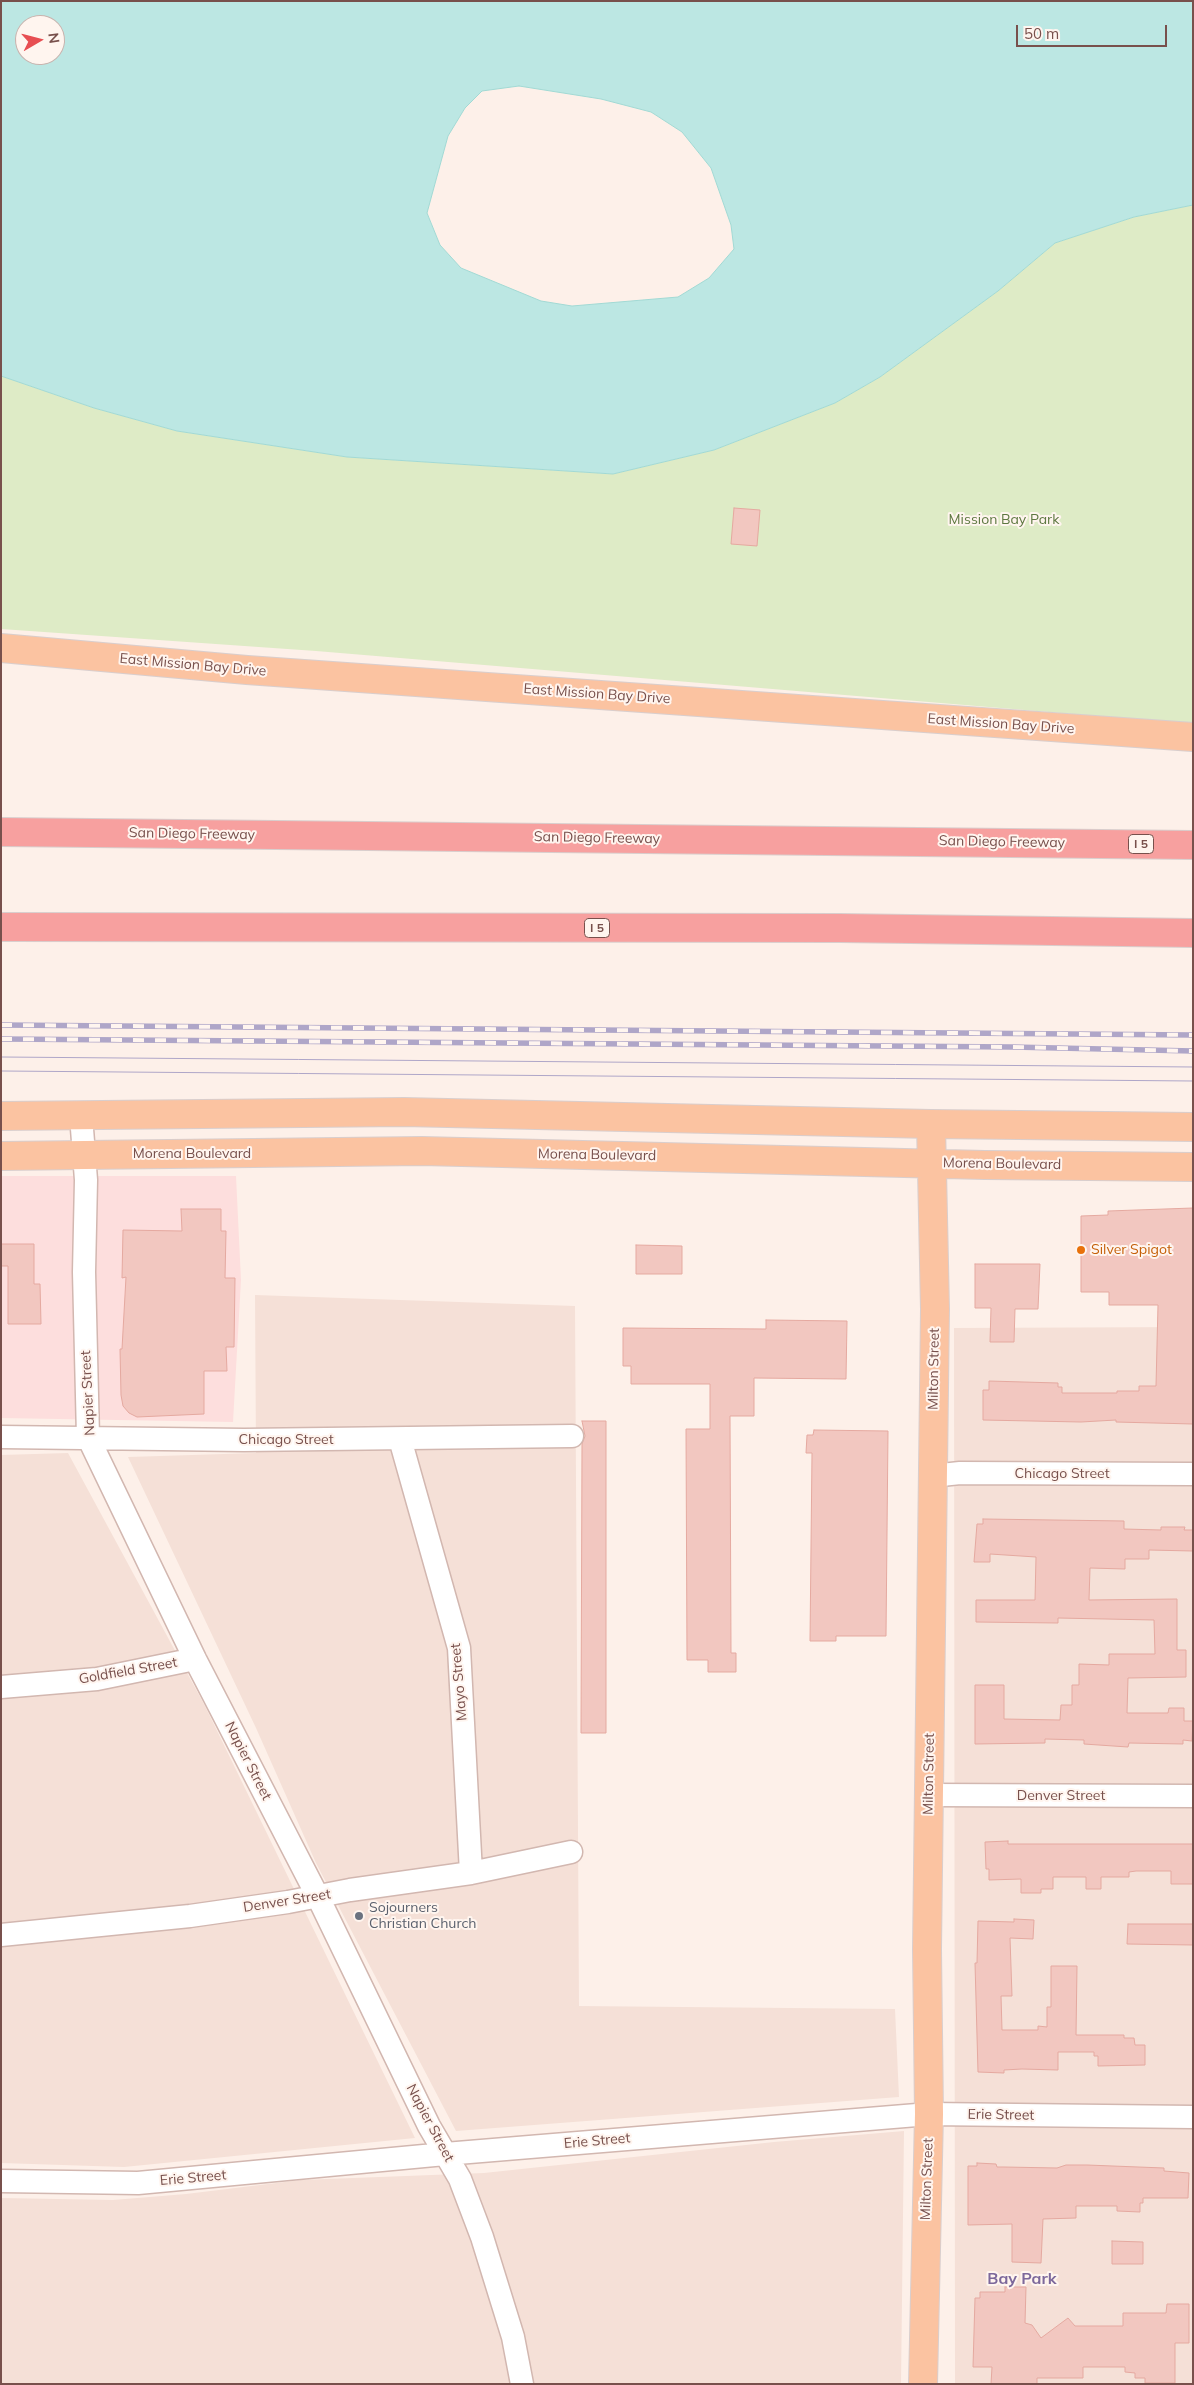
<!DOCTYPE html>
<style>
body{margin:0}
#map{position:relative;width:1194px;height:2385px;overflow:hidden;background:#fdf0e9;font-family:Mulish,sans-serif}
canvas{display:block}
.frame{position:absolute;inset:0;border:2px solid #78504c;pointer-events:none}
.north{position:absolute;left:15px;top:15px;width:50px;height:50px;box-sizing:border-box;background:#fff5ef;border:1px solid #c9b3ae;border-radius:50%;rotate:82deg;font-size:14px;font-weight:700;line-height:20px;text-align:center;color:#78504c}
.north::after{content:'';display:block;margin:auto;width:18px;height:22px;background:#e74e52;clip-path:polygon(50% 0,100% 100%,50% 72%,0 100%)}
.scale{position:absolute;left:1016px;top:25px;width:151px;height:22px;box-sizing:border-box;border:2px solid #78504c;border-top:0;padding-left:6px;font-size:15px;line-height:18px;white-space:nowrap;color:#78504c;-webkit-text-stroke:4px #fff5ef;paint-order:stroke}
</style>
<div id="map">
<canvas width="1194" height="2385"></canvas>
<div class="frame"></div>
<div class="north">N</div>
<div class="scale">50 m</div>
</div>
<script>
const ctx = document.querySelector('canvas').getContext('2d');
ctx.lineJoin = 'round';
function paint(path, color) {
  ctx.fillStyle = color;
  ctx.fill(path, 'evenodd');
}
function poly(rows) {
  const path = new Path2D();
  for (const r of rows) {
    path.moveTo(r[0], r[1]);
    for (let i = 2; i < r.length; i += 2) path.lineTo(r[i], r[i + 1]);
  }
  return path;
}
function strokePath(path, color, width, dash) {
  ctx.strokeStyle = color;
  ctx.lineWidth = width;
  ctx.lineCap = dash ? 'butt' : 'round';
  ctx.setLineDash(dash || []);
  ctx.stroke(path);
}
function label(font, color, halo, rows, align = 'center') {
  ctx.font = font + ' Mulish,sans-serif';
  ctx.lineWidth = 4;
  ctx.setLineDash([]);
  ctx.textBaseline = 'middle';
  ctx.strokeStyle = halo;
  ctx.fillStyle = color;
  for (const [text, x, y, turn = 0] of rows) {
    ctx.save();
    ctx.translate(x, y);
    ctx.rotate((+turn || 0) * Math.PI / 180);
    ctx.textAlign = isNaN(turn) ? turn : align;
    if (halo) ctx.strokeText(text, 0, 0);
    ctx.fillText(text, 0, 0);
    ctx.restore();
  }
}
paint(poly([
 [255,1295,575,1306,579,2006,895,2009,899,2097,456,2131,316,1863,256,1728,128,1457,256,1453],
 [1193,1327,1193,2384,955,2384,954,1328],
 [68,1453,205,1706,415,2138,124,2167,1,2163,1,1455],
 [904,2131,901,2384,1,2384,1,2198,113,2200,186,2194,301,2180,484,2173,774,2142]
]), '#f5e0d7');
paint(poly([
 [1,1176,236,1176,241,1280,233,1422,1,1418]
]), '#fddedd');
paint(poly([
 [1193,205,1193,724,316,651,1,629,1,376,94,408,177,431,347,457,613,474,714,450,835,403,880,377,998,291,1055,243,1134,217]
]), '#deebc6');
const water = poly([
 [1,1,1193,1,1193,205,1134,217,1055,243,998,291,880,377,835,403,714,450,613,474,347,457,177,431,94,408,1,376,1,1],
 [25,25,55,25,55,55,25,55,25,25],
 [519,86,601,99,651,112,682,132,711,168,731,225,734,249,709,278,678,297,572,306,541,301,461,268,440,245,427,213,448,136,465,108,482,91,519,86]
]);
paint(water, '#bce7e3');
strokePath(water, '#a2d9d4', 1);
const building = poly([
 [734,508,760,510,757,546,731,544,734,508],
 [1193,1208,1193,1424,1116,1422,1116,1420,1081,1422,983,1420,983,1390,989,1390,989,1381,1058,1383,1058,1387,1062,1387,1062,1393,1117,1393,1117,1391,1139,1391,1139,1386,1156,1386,1158,1305,1109,1305,1109,1292,1081,1292,1081,1216,1108,1215,1108,1211,1193,1208],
 [181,1209,221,1209,221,1231,226,1231,225,1278,235,1278,234,1347,226,1347,227,1371,204,1371,204,1414,137,1417,129,1413,123,1406,121,1395,120,1349,122,1349,126,1277,122,1278,123,1230,182,1231,181,1209],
 [1,1244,34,1244,34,1284,40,1284,41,1324,8,1324,8,1266,1,1266,1,1244],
 [636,1245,682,1246,682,1274,636,1274,636,1245],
 [975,1264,1040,1264,1038,1309,1015,1309,1014,1342,990,1342,991,1308,975,1308,975,1264],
 [766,1320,847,1321,846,1379,754,1378,754,1416,730,1416,731,1653,736,1653,736,1672,708,1672,708,1660,687,1660,686,1429,710,1429,710,1384,631,1384,631,1366,623,1366,623,1328,766,1329,766,1320],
 [582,1421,606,1421,606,1733,581,1733,582,1444,585,1436,582,1421],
 [814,1430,888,1431,886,1636,836,1636,836,1641,810,1641,812,1453,806,1453,807,1435,813,1435,814,1430],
 [983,1519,1124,1521,1124,1529,1161,1530,1161,1527,1185,1527,1184,1530,1193,1530,1193,1551,1149,1550,1149,1559,1125,1559,1125,1569,1090,1568,1089,1600,1177,1599,1177,1650,1186,1650,1186,1677,1128,1678,1127,1713,1168,1713,1169,1708,1184,1708,1184,1721,1193,1721,1192,1741,1183,1740,1183,1744,1129,1743,1128,1747,1084,1744,1084,1740,1045,1739,1045,1743,975,1744,975,1685,1004,1685,1004,1719,1060,1720,1061,1705,1072,1705,1072,1685,1079,1685,1079,1664,1109,1665,1109,1654,1155,1654,1154,1620,1058,1618,1058,1623,976,1622,976,1600,1035,1600,1036,1557,990,1554,990,1562,974,1562,977,1524,983,1524,983,1519],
 [1008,1841,1008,1844,1193,1844,1193,1884,1171,1884,1171,1871,1136,1871,1129,1872,1129,1877,1101,1877,1101,1889,1086,1889,1086,1877,1053,1877,1053,1889,1041,1889,1041,1893,1021,1893,1021,1879,989,1880,989,1869,986,1869,985,1842,1008,1841],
 [1014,1919,1034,1920,1033,1939,1010,1938,1012,1996,1001,1996,1002,2030,1038,2030,1038,2026,1047,2027,1047,2007,1051,2007,1051,1966,1077,1966,1076,2035,1124,2035,1124,2038,1134,2038,1135,2045,1145,2045,1145,2065,1098,2066,1098,2056,1094,2056,1094,2052,1058,2052,1058,2070,1022,2069,1004,2070,1004,2073,978,2072,975,1963,977,1963,978,1921,1014,1922,1014,1919],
 [1128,1924,1193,1924,1193,1945,1127,1944,1128,1924],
 [977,2163,996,2164,997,2167,1004,2167,1057,2168,1066,2165,1087,2165,1164,2168,1164,2171,1189,2173,1188,2198,1143,2198,1143,2203,1140,2203,1140,2212,1117,2211,1117,2206,1076,2206,1076,2218,1043,2219,1041,2263,1012,2262,1012,2224,968,2225,968,2166,977,2166,977,2163],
 [1112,2241,1143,2242,1143,2264,1112,2264,1112,2241],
 [1005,2287,1026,2287,1025,2323,1032,2325,1041,2338,1068,2318,1075,2326,1123,2326,1123,2313,1166,2313,1167,2304,1189,2304,1189,2343,1175,2343,1175,2383,1145,2383,1145,2378,1135,2378,1135,2373,1125,2372,1125,2367,1083,2367,1083,2378,1037,2378,1037,2384,991,2384,992,2367,973,2367,975,2298,980,2298,980,2292,1005,2292,1005,2287]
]);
paint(building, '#f2c7c0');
strokePath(building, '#e5a9a0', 1);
const minor = poly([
 [81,1116,86,1180,84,1272,88,1437,195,1659,318,1897,429,2126,460,2179,482,2237,513,2337,522,2384],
 [1,1437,244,1440,572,1436],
 [400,1439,459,1648,471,1873],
 [932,1476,960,1473,1193,1474],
 [1,1687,97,1679,195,1659],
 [929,1795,1193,1796],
 [1,1935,190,1916,288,1902,350,1890,471,1873,571,1852],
 [1,2181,138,2183,445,2154,929,2114,1193,2117]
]);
const major = poly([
 [1,648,247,670,1193,737],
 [1,1116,404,1112,931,1124,1193,1127],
 [1,1156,422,1151,985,1165,1193,1167],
 [923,2384,929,2114,927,1949,935,1309,931,1124]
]);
const highway = poly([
 [1,832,1193,845],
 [1,927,840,928,1193,933]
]);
strokePath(minor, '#d2b7b0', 25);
strokePath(major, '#d9cecd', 30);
strokePath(highway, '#d9cecd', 30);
strokePath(minor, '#fff', 22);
strokePath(major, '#fbc3a1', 28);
strokePath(highway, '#f7a09f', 28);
strokePath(poly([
 [1,1057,1193,1067],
 [1,1071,1193,1081]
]), '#afa6c8', 1);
const rail = poly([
 [1,1025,1193,1035],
 [1,1039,1012,1047,1193,1051]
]);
strokePath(rail, '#afa6c8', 5.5);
strokePath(rail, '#fff5ef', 4, [11]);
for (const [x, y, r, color] of [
 [1081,1250,5,"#e8710a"],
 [359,1916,5,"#6b7280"]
]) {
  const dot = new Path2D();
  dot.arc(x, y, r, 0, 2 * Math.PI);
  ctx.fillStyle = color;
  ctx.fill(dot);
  strokePath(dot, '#fff5ef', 2);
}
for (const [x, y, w] of [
 [1141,844,25],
 [597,928,25]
]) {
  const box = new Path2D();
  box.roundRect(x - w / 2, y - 9.5, w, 19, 4);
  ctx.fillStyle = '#fff5ef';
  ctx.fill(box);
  strokePath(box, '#78504c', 1);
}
label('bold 12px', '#78504c', null, [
 ["I 5",1141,844],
 ["I 5",597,928]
]);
label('14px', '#5e7841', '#fff5ef', [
 ["Mission Bay Park",1004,520]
]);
label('14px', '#78504c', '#fff5ef', [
 ["East Mission Bay Drive",193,665,5],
 ["East Mission Bay Drive",597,694,4],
 ["East Mission Bay Drive",1001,724,4],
 ["San Diego Freeway",192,834,1],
 ["San Diego Freeway",597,838,1],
 ["San Diego Freeway",1002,842,1],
 ["Morena Boulevard",192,1154],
 ["Morena Boulevard",597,1155,1],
 ["Morena Boulevard",1002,1164,1],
 ["Milton Street",934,1369,-89],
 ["Napier Street",88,1393,-93],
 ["Chicago Street",286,1440],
 ["Chicago Street",1062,1474],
 ["Goldfield Street",128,1671,-10],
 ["Mayo Street",459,1682,-95],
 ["Napier Street",248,1761,63],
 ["Milton Street",929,1774,-89],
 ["Denver Street",1061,1796],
 ["Denver Street",287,1901,-9],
 ["Erie Street",1001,2115,1],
 ["Napier Street",430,2123,62],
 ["Erie Street",597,2141,-5],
 ["Erie Street",193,2178,-5],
 ["Milton Street",927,2179,-88]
]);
label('14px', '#c56008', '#fff5ef', [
 ["Silver Spigot",1091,1250]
], 'left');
label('14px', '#5b616d', '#fff5ef', [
 ["Sojourners",369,1908],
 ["Christian Church",369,1924]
], 'left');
label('bold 16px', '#7d689b', '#fff5ef', [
 ["Bay Park",1022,2279]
]);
</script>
